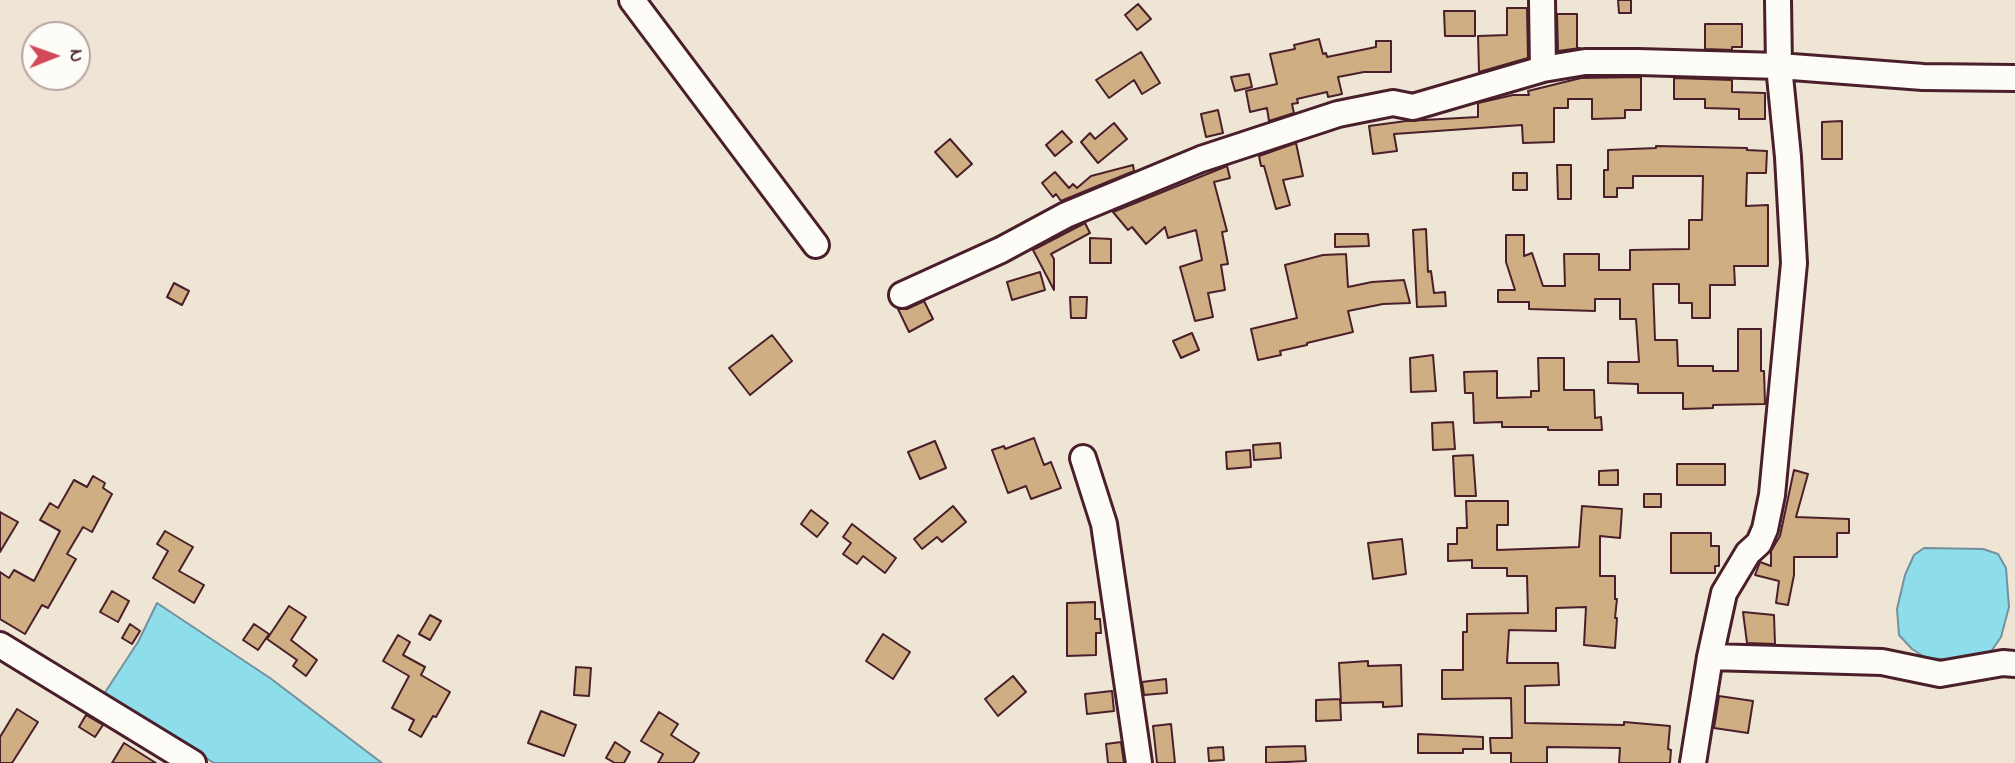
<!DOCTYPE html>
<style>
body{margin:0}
#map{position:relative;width:2015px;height:763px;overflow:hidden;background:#efe5d4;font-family:"Indie Flower",sans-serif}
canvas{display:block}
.north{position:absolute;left:21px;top:21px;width:70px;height:70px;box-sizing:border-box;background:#fdfcf7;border:2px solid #b5a4a5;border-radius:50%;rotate:89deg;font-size:19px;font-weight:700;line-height:28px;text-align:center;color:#4a1f2b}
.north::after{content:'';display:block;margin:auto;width:24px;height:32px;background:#d1495b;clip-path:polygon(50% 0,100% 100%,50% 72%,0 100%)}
</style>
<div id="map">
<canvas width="2015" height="763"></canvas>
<div class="north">N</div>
</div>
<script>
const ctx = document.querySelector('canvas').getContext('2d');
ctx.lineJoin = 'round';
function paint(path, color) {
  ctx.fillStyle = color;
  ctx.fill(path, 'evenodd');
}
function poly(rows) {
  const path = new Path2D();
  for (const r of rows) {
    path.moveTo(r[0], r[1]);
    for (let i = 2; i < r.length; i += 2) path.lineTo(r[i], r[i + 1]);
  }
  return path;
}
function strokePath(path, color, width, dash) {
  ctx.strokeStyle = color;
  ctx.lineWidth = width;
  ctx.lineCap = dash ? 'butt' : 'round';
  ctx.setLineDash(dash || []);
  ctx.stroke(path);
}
const water = poly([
 [1924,548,1983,549,1998,554,2006,568,2009,607,2001,637,1990,653,1974,661,1926,658,1912,649,1899,635,1897,609,1905,575,1914,555,1924,548],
 [157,603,270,678,382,763,214,763,165,732,100,700,138,642,157,603]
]);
paint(water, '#8eddea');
strokePath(water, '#73919e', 2);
const building = poly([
 [1618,0,1631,0,1631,13,1619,13,1618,0],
 [1138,4,1151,19,1137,30,1125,15,1138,4],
 [1507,8,1527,8,1528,58,1479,72,1478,36,1507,35,1507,8],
 [1444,11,1475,11,1475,36,1445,36,1444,11],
 [1557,14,1577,14,1577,48,1580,48,1558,51,1557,14],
 [1705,24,1742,24,1742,47,1732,47,1732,50,1705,49,1705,24],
 [1319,39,1323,54,1326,53,1327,57,1376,47,1376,41,1391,41,1391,72,1364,72,1338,77,1342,94,1328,97,1327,92,1297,99,1298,103,1292,104,1294,113,1269,121,1267,108,1250,112,1246,91,1277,84,1270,54,1295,49,1294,45,1319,39],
 [1141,52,1160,83,1142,94,1134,80,1109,98,1096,80,1141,52],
 [1249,74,1252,87,1235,91,1231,77,1249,74],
 [1641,77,1641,110,1625,110,1625,118,1592,119,1592,99,1568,99,1568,108,1554,108,1554,142,1523,143,1522,125,1394,134,1397,151,1373,154,1369,126,1406,121,1478,117,1478,103,1513,95,1529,95,1528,91,1581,78,1641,77],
 [1674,78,1732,80,1732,92,1765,93,1765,119,1739,119,1739,109,1705,108,1705,99,1674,99,1674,78],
 [1218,110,1223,133,1206,137,1201,114,1218,110],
 [1842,121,1842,159,1822,159,1822,122,1842,121],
 [1114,123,1127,139,1098,163,1081,142,1090,133,1095,139,1114,123],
 [1062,131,1072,142,1055,156,1046,145,1062,131],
 [950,139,972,164,957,177,935,152,950,139],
 [1296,143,1303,176,1283,180,1290,205,1276,209,1264,166,1261,166,1259,156,1296,143],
 [1656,146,1747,148,1747,150,1767,151,1766,173,1747,173,1746,206,1768,205,1768,266,1734,266,1735,285,1710,285,1710,318,1692,318,1692,303,1679,303,1679,284,1653,284,1655,340,1677,340,1678,366,1713,366,1713,371,1738,371,1738,329,1761,329,1761,371,1764,371,1765,404,1713,405,1713,408,1683,409,1683,393,1638,393,1638,384,1608,383,1608,362,1639,362,1636,319,1620,319,1620,299,1595,299,1595,311,1529,309,1529,302,1498,302,1498,290,1515,290,1506,262,1506,235,1524,235,1524,256,1532,253,1543,286,1565,286,1564,254,1599,254,1599,270,1630,270,1630,250,1689,249,1689,220,1702,220,1703,176,1633,176,1633,188,1617,188,1617,197,1604,197,1604,170,1608,170,1608,150,1656,148,1656,146],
 [1133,165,1134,171,1061,201,1056,194,1053,197,1042,183,1055,172,1069,188,1073,184,1077,188,1091,176,1133,165],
 [1557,165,1571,165,1571,199,1558,199,1557,165],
 [1227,166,1230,178,1214,182,1227,231,1222,232,1228,264,1221,265,1225,290,1208,293,1213,317,1195,321,1180,267,1202,260,1196,230,1168,238,1165,227,1146,244,1132,227,1128,230,1113,212,1227,166],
 [1513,173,1527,173,1527,190,1513,190,1513,173],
 [1085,223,1090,233,1051,254,1054,259,1054,290,1033,250,1085,223],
 [1426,229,1428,272,1431,271,1434,293,1445,292,1446,306,1417,307,1413,230,1426,229],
 [1335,234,1368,234,1369,246,1335,247,1335,234],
 [1090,238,1111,239,1111,263,1090,263,1090,238],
 [1346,254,1348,287,1372,282,1404,280,1410,303,1383,304,1348,311,1353,332,1307,343,1307,345,1280,351,1281,355,1258,360,1251,329,1297,318,1285,265,1323,255,1346,254],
 [1040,272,1045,290,1012,300,1007,282,1040,272],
 [174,283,189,291,182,305,167,297,174,283],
 [1070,297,1087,297,1086,318,1071,318,1070,297],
 [924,301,933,319,909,332,898,309,907,309,924,301],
 [1192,333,1199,350,1181,358,1173,341,1192,333],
 [772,335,792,361,750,395,729,368,772,335],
 [1433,355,1436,391,1411,392,1410,358,1433,355],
 [1538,358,1564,358,1564,390,1594,390,1595,418,1601,417,1602,430,1548,430,1548,427,1502,427,1502,422,1474,423,1473,393,1465,393,1464,372,1497,371,1497,398,1531,397,1531,391,1539,391,1538,358],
 [1453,422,1455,449,1433,450,1432,423,1453,422],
 [1034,438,1044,465,1051,462,1061,488,1031,499,1026,486,1008,493,992,450,1004,446,1005,449,1034,438],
 [935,441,946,468,920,479,908,452,935,441],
 [1280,443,1281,458,1254,460,1253,445,1280,443],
 [1250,450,1251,467,1227,469,1226,452,1250,450],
 [1473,455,1476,496,1455,496,1453,456,1473,455],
 [1677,464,1725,464,1725,485,1677,485,1677,464],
 [1618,470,1618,485,1599,485,1599,471,1618,470],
 [1794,470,1808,474,1796,517,1849,519,1849,533,1837,533,1837,557,1794,557,1794,575,1788,605,1776,603,1779,581,1755,575,1760,562,1771,566,1771,551,1780,536,1794,470],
 [93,476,105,483,103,488,112,494,92,532,83,527,67,554,76,559,48,608,42,605,25,634,0,619,0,572,9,578,14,570,34,581,60,531,40,520,50,503,58,508,74,480,87,487,93,476],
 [1644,494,1661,494,1661,507,1644,507,1644,494],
 [1466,501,1508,501,1508,525,1497,525,1497,550,1579,547,1582,506,1622,509,1620,538,1600,536,1600,576,1615,576,1615,599,1617,599,1615,618,1617,618,1615,648,1584,645,1586,607,1556,608,1556,631,1509,630,1507,663,1558,663,1559,685,1525,686,1525,723,1624,725,1624,722,1670,726,1668,749,1671,750,1670,763,1619,763,1620,748,1547,747,1547,763,1511,763,1511,753,1491,753,1490,738,1512,738,1511,698,1442,699,1442,670,1463,670,1463,632,1467,632,1467,614,1528,613,1527,576,1507,576,1507,568,1472,568,1472,560,1448,561,1448,544,1457,544,1457,528,1467,528,1466,501],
 [953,506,966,522,942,542,937,537,922,549,914,539,953,506],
 [811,510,828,523,817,537,801,524,811,510],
 [0,512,18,522,0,552,0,512],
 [852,524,896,558,885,573,863,556,857,564,843,554,851,543,843,537,852,524],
 [165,531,193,547,179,571,204,585,194,603,153,578,168,551,157,544,165,531],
 [1671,533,1711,533,1711,546,1719,546,1719,566,1715,566,1715,573,1671,573,1671,533],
 [1402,539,1406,574,1373,579,1368,543,1402,539],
 [112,591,129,601,118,622,100,612,112,591],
 [1095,602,1095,619,1100,619,1101,633,1096,633,1096,655,1067,656,1067,603,1095,602],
 [289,606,306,617,291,640,317,660,306,676,293,666,297,660,267,639,289,606],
 [1743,612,1774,615,1775,644,1747,643,1743,612],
 [430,615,441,621,430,640,419,634,430,615],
 [130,624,140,631,132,644,122,638,130,624],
 [254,624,269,634,258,650,243,640,254,624],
 [883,634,910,652,893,679,866,661,883,634],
 [398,635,410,642,403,655,425,667,421,675,450,692,436,717,433,716,421,737,409,730,414,720,392,708,409,676,383,661,398,635],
 [1368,661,1368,666,1401,665,1402,706,1383,707,1383,702,1341,703,1339,663,1368,661],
 [576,667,591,668,589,696,574,695,576,667],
 [1013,676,1026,692,998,716,985,699,1013,676],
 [1166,679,1167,693,1144,695,1142,682,1166,679],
 [1112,691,1114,711,1087,714,1085,694,1112,691],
 [1719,696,1753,701,1748,733,1714,728,1719,696],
 [1340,699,1341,720,1316,721,1316,700,1340,699],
 [17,709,38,722,12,763,0,763,0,737,17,709],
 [541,711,576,725,564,756,528,743,541,711],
 [659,712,678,724,671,735,699,753,693,763,658,763,663,754,641,741,659,712],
 [86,715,103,725,95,737,79,727,86,715],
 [1171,724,1175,763,1157,763,1153,726,1171,724],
 [1418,734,1483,737,1483,749,1463,749,1463,753,1418,753,1418,734],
 [615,742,630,752,624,763,615,763,606,758,615,742],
 [1121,742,1124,763,1108,763,1106,744,1121,742],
 [124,743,156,763,112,763,124,743],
 [1305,746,1306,761,1266,763,1266,747,1305,746],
 [1223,747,1224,760,1209,761,1208,748,1223,747]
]);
paint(building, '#ceae82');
strokePath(building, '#4a1f2b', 2);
const minor = poly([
 [632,0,816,245],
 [1542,0,1543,69],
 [902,295,1001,250,1066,215,1201,159,1338,114,1393,103,1413,107,1543,69,1585,62,1638,62,1779,66,1923,77,2015,78],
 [1083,458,1104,524,1139,763],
 [0,645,193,763],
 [1710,657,1882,662,1940,674,2003,663,2015,664],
 [1693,763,1710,657,1724,593,1748,553,1759,543,1765,529,1772,495,1794,263,1788,157,1779,66,1778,0]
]);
strokePath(minor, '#4a1f2b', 30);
strokePath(minor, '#fdfcf7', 24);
</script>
